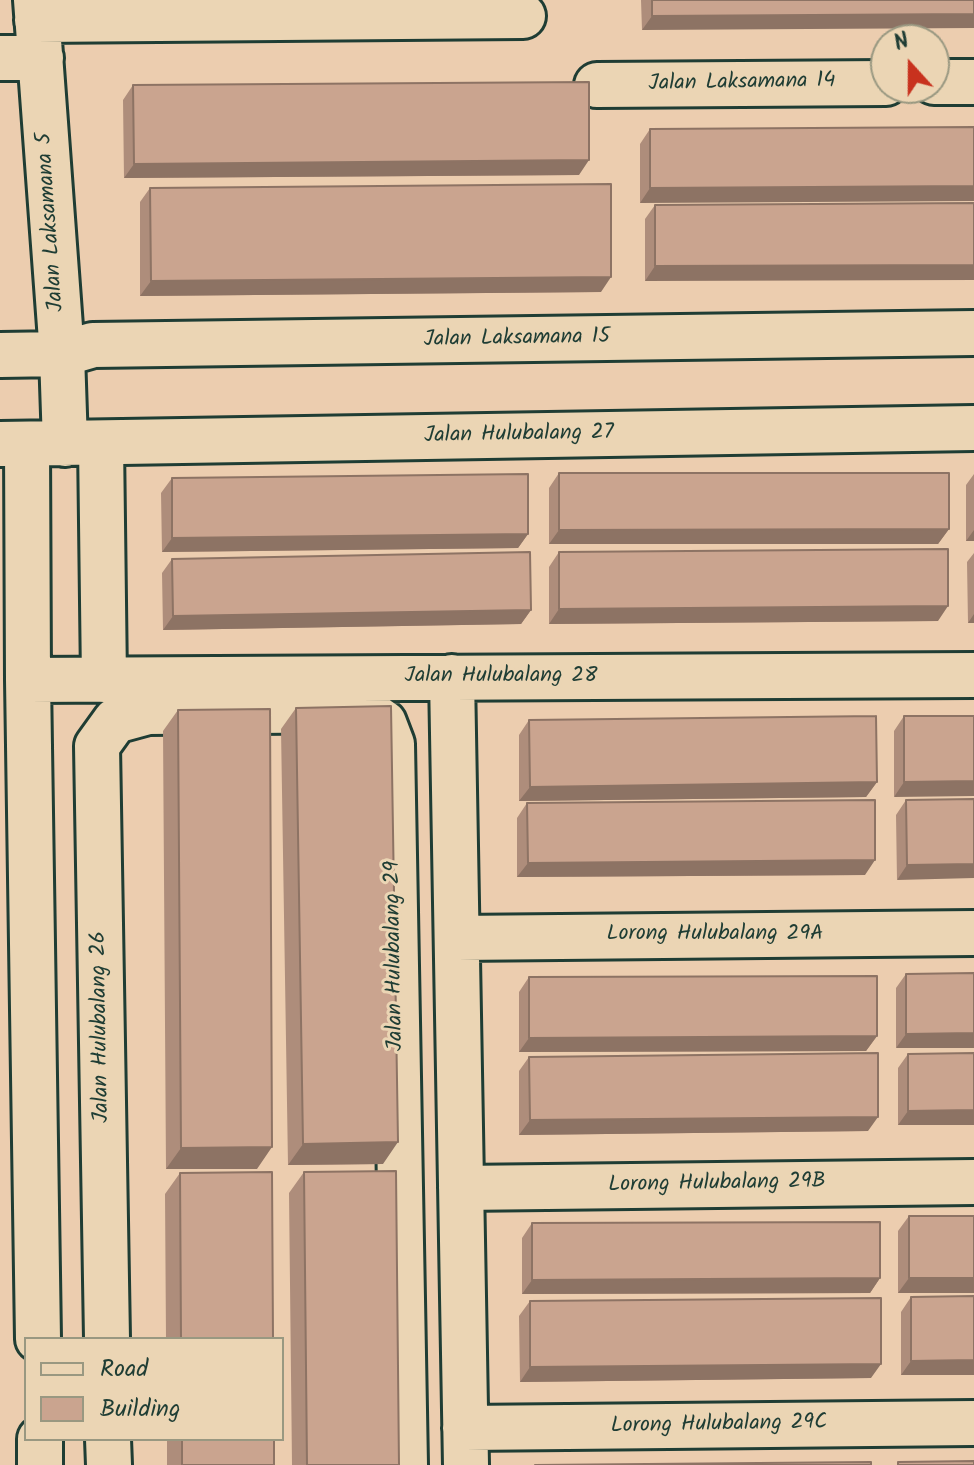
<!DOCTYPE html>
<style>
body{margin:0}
#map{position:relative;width:974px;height:1465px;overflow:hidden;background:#eccdaf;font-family:Kalam,sans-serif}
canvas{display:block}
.legend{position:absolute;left:24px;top:1337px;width:260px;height:104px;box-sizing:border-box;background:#ebd5b4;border:2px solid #999881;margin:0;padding:10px 14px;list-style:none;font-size:24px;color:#1f3d34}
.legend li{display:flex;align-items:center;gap:16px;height:40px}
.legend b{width:40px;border:2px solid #999881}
.north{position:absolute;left:870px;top:24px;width:80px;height:80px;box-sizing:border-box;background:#ebd5b4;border:2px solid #999881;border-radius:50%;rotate:339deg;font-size:22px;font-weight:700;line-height:32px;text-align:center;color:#1f3d34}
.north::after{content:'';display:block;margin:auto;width:28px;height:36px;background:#c8321e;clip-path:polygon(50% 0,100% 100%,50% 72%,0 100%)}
</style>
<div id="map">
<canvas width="974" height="1465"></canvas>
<ul class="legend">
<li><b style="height:10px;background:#ebd5b4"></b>Road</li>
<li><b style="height:22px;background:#caa48f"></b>Building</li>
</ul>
<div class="north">N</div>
</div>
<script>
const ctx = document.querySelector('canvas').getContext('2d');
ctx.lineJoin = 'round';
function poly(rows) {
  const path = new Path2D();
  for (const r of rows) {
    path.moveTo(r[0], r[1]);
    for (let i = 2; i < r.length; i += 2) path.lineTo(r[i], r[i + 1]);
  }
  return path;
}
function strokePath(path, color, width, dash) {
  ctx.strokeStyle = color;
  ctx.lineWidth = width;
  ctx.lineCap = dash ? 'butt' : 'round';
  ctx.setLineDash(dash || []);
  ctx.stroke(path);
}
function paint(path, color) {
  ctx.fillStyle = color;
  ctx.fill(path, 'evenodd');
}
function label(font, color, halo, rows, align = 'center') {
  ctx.font = font + ' Kalam,sans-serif';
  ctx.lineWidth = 6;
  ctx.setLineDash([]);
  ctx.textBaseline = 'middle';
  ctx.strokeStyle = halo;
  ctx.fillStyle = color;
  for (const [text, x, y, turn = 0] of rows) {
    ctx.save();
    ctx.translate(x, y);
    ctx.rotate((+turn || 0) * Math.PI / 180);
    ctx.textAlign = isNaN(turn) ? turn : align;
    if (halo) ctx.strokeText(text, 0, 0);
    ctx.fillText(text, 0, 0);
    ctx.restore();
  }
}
const minor = poly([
 [36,0,62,354,65,444],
 [37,20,523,16],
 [0,58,41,58],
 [934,82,974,82],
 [597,85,886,83],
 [0,355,62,354,93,345,974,333],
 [101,443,104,680],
 [0,444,974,428],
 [27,444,28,680,38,1339],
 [452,677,466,1465],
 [28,680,974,675],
 [457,938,974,933],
 [461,1188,974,1182],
 [107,1339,97,746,115,721,148,712,365,710,384,723,392,744,405,1465],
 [465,1428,974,1423],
 [40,1439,40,1465],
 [108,1439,109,1465]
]);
strokePath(minor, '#1f3d34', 50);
strokePath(minor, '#ebd5b4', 44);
paint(poly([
 [641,0,974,0,642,30],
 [133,85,579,175,124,178,123,100],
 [974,127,640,203,640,144,650,129],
 [150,188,601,292,140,296,140,202],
 [974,203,645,281,645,219,655,205],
 [559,473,949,529,938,544,549,544,549,488],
 [974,474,974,541,966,541,966,485],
 [172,478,528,534,518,548,162,552,161,493],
 [559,552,938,621,549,624,549,567],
 [974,553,974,623,968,623,967,562],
 [172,559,531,610,521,624,163,630,162,573],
 [296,708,383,1164,288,1165,281,729],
 [178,710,257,1169,166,1169,163,731],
 [904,716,974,716,894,797,894,731],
 [529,720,877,782,866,797,519,801,519,735],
 [974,799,897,880,896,815,906,800],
 [527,803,865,875,517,877,517,818],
 [974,973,896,1048,896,988,906,974],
 [529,977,877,1036,866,1051,519,1052,519,992],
 [974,1053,974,1125,898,1125,898,1068,908,1054],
 [529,1057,868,1131,519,1135,519,1071],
 [304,1172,399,1465,292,1465,289,1193],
 [180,1173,273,1339,166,1339,165,1194],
 [909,1216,974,1216,974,1293,898,1293,898,1231],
 [532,1223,880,1278,870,1293,522,1294,522,1238],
 [974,1296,974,1375,901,1375,901,1312,911,1297],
 [530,1301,871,1378,520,1382,519,1316],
 [167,1439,274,1439,274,1465,167,1465]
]), '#ae8d7b');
paint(poly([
 [974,14,974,28,642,30,652,16],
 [589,160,579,175,124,178,134,164],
 [974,186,974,201,640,203,650,188],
 [974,265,974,280,645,281,655,266],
 [611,277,601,292,140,296,151,281],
 [949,529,938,544,549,544,559,530],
 [974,530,974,541,966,541],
 [528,534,518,548,162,552,172,538],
 [948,606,938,621,549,624,559,609],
 [531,610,521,624,163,630,173,616],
 [974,614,974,623,968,623],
 [974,781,974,796,894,797,904,782],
 [877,782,866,797,519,801,530,787],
 [875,860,865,875,517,877,528,863],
 [974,864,974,878,897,880,907,865],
 [974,1033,974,1048,896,1048,906,1034],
 [877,1036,866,1051,519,1052,529,1038],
 [974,1110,974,1125,898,1125,908,1111],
 [878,1117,868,1131,519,1135,530,1120],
 [398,1142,383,1164,288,1165,303,1144],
 [272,1147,257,1169,166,1169,181,1148],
 [880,1278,870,1293,522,1294,532,1280],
 [909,1278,974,1278,974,1293,898,1293],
 [974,1360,974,1375,901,1375,911,1361],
 [881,1364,871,1378,520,1382,530,1367]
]), '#8d7364');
const building = poly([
 [652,0,974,0,974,14,652,16,652,0],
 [589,82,589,160,134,164,133,85,589,82],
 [974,127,974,186,650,188,650,129,974,127],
 [611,184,611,277,151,281,150,188,611,184],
 [974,203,974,265,655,266,655,205,974,203],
 [559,473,949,473,949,529,559,530,559,473],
 [528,474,528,534,172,538,172,478,528,474],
 [948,549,948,606,559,609,559,552,948,549],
 [530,552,531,610,173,616,172,559,530,552],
 [391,706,398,1142,303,1144,296,708,391,706],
 [270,709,272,1147,181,1148,178,710,270,709],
 [876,716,877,782,530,787,529,720,876,716],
 [904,716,974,716,974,781,904,782,904,716],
 [974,799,974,864,907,865,906,800,974,799],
 [875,800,875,860,528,863,527,803,875,800],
 [974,973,974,1033,906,1034,906,974,974,973],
 [877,976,877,1036,529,1038,529,977,877,976],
 [878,1053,878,1117,530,1120,529,1057,878,1053],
 [974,1053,974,1110,908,1111,908,1054,974,1053],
 [396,1171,399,1465,307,1465,304,1172,396,1171],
 [272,1172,273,1339,181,1339,180,1173,272,1172],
 [909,1216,974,1216,974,1278,909,1278,909,1216],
 [880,1222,880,1278,532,1280,532,1223,880,1222],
 [974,1296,974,1360,911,1361,911,1297,974,1296],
 [881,1298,881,1364,530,1367,530,1301,881,1298],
 [182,1439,274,1439,274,1465,182,1465,182,1439],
 [974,1461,974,1465,898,1465,898,1462,974,1461],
 [871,1462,871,1465,535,1465,871,1462]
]);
paint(building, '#caa48f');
strokePath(building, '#8d7364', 2);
label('22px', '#1f3d34', '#ebd5b4', [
 ["Jalan Laksamana 14",742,84,-1],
 ["Jalan Laksamana 5",52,222,-94],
 ["Jalan Laksamana 15",517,340,-1],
 ["Jalan Hulubalang 27",519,436,-1],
 ["Jalan Hulubalang 28",501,677],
 ["Lorong Hulubalang 29A",715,935],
 ["Jalan Hulubalang 29",396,956,-91],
 ["Jalan Hulubalang 26",102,1027,-91],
 ["Lorong Hulubalang 29B",717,1185,-1],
 ["Lorong Hulubalang 29C",719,1426,-1]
]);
</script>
